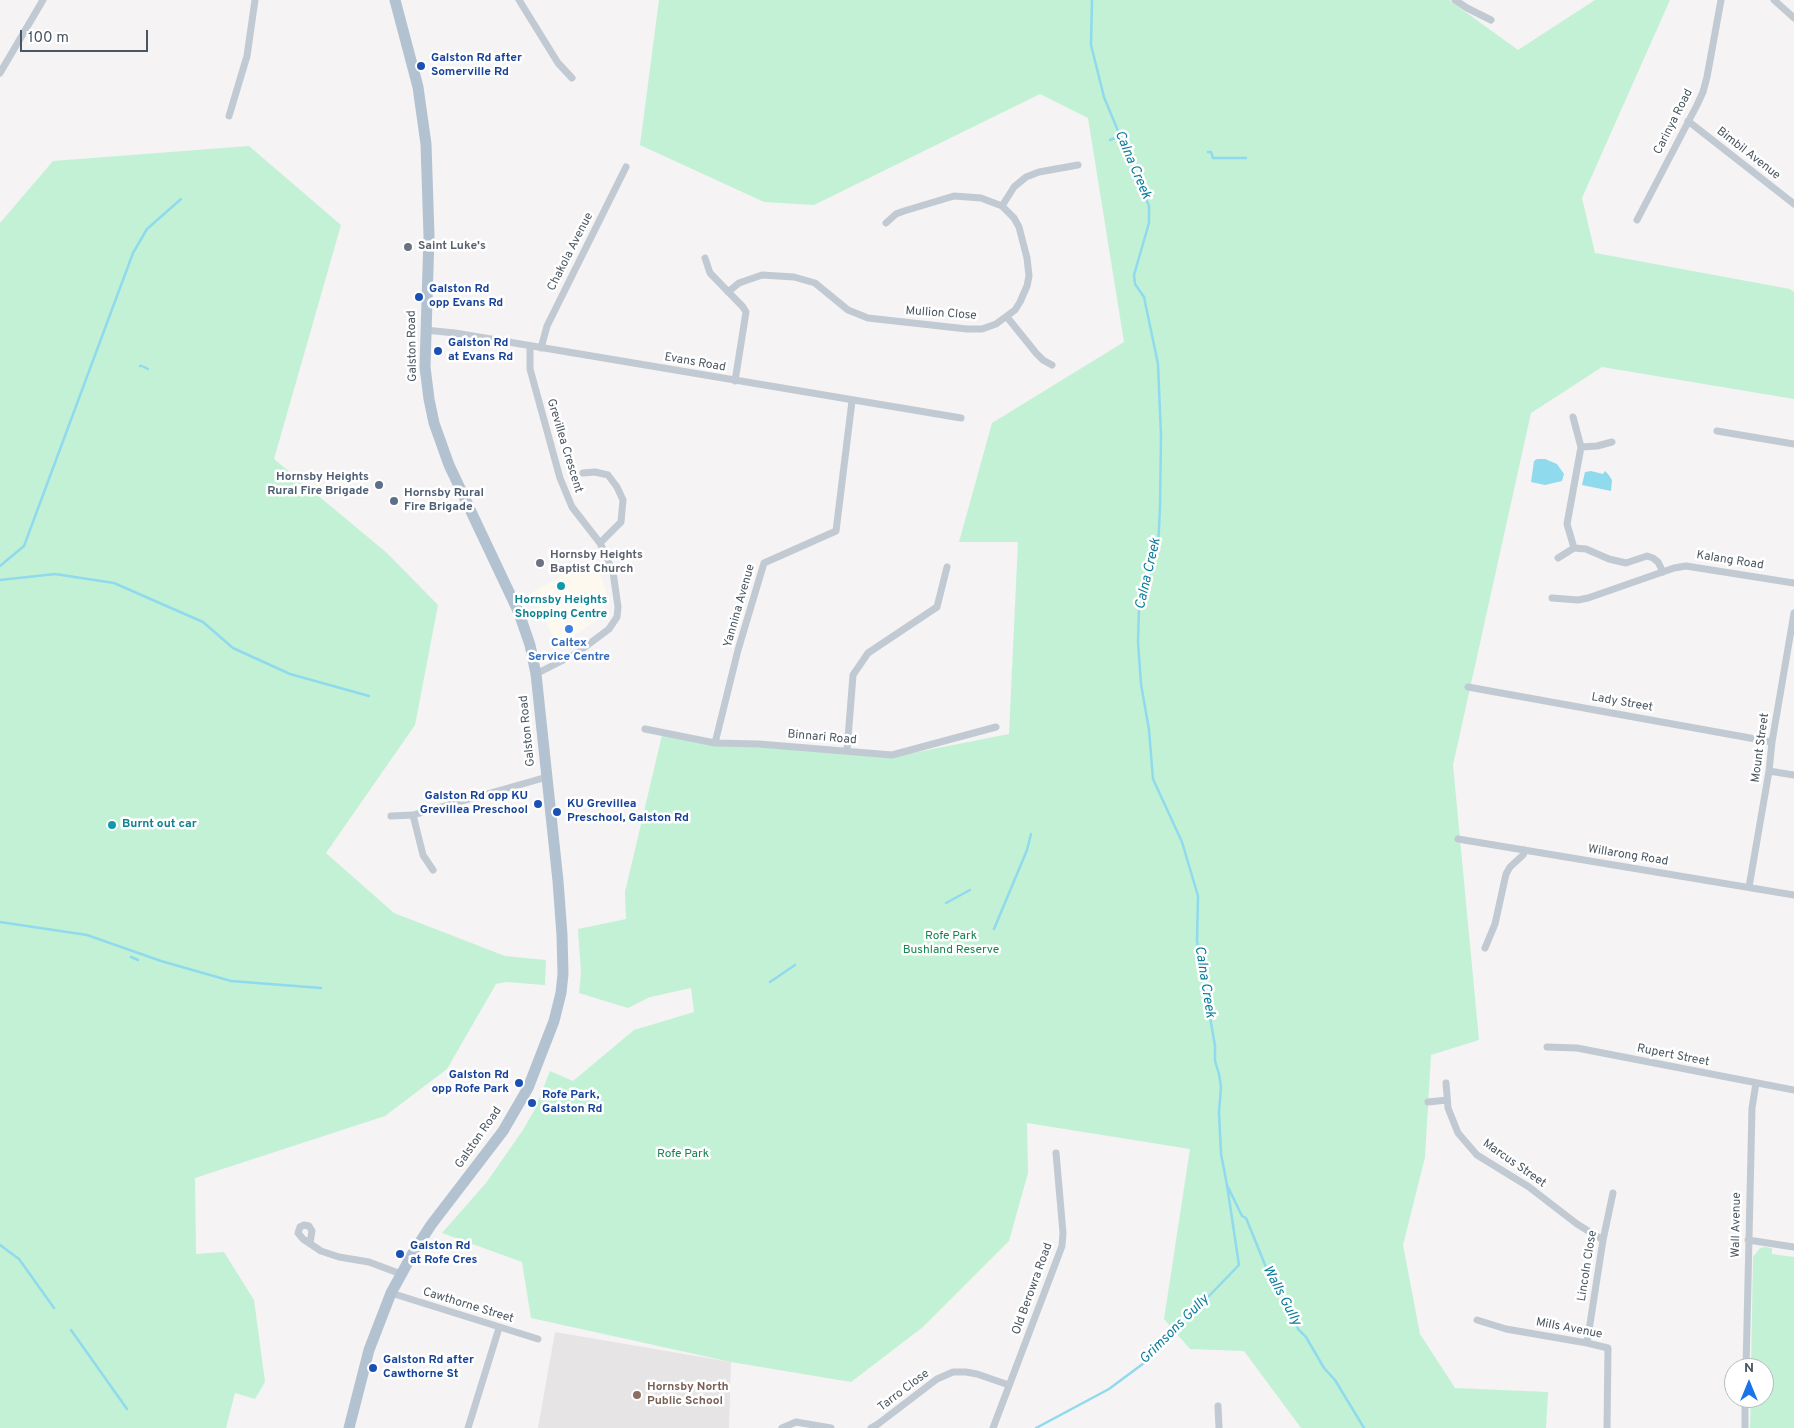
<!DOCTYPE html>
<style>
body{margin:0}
#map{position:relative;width:1794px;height:1428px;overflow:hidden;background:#f5f3f3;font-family:Overpass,sans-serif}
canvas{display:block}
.north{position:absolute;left:1724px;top:1358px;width:50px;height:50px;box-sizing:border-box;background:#fff;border:1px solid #b7bbc0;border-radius:50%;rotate:0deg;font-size:14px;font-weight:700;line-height:20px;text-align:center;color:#4a5661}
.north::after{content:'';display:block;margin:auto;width:18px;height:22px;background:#1a73e8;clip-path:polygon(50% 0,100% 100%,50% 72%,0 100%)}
.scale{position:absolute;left:20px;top:30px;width:128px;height:22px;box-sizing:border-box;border:2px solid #4a5661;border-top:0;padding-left:6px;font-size:15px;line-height:18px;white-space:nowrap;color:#4a5661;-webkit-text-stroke:4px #fff;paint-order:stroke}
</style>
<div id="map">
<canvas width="1794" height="1428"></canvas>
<div class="north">N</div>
<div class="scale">100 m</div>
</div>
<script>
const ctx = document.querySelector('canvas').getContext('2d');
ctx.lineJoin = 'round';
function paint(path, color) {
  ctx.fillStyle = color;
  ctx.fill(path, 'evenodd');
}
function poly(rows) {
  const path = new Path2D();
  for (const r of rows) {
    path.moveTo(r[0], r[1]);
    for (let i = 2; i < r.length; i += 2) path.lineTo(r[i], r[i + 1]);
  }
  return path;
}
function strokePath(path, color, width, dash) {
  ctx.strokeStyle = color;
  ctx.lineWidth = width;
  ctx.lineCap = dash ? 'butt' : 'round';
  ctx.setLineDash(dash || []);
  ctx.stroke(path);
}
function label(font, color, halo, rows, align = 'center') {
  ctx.font = font + ' Overpass,sans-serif';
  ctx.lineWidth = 5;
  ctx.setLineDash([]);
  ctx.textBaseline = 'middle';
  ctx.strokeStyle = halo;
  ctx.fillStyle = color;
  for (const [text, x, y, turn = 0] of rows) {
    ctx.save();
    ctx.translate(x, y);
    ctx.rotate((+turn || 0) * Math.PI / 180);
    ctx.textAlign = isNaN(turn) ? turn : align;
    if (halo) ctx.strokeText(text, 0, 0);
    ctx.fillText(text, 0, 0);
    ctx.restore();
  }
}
paint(poly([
 [594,558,606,590,603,616,558,646,531,593]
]), '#fdf9ef');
paint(poly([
 [555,1332,731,1362,729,1428,538,1428]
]), '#e6e4e5');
paint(poly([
 [659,0,1449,0,1518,50,1595,0,1670,0,1582,198,1595,253,1790,289,1794,292,1794,399,1602,367,1531,413,1453,765,1479,1040,1431,1055,1425,1157,1403,1245,1420,1334,1455,1388,1548,1392,1546,1428,1301,1428,1244,1351,1190,1349,1164,1319,1190,1149,1027,1123,1028,1173,1009,1241,923,1327,851,1382,731,1362,531,1318,522,1262,442,1233,486,1183,523,1130,535,1109,550,1071,573,1081,634,1030,694,1012,691,988,650,997,628,1008,579,993,581,973,578,929,626,919,625,892,662,735,753,745,892,757,1009,734,1018,542,959,542,992,423,1124,342,1088,118,1040,94,814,205,764,202,640,145],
 [249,146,341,225,274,459,387,553,438,605,415,725,326,853,394,913,505,956,546,960,545,985,506,982,496,984,447,1069,385,1116,195,1178,196,1254,224,1252,254,1300,265,1382,255,1399,235,1393,226,1428,0,1428,0,223,53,161],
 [1765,1247,1772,1248,1772,1254,1794,1257,1794,1428,1750,1428,1751,1398,1764,1398,1764,1368,1751,1368,1753,1257,1760,1248]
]), '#c3f1d5');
paint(poly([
 [1537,459,1545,459,1557,464,1564,474,1562,481,1545,485,1531,482,1534,461],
 [1591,471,1603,474,1605,471,1608,474,1612,480,1611,491,1582,485,1585,472]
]), '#90daee');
strokePath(poly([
 [1092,0,1091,45,1104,97,1149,206,1149,223,1134,275,1135,284,1144,297,1158,364,1161,436,1160,507,1158,548,1139,608,1138,642,1141,684,1149,730,1153,779,1182,842,1198,896,1197,941,1215,1046,1215,1061,1219,1074,1221,1087,1219,1112,1221,1154],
 [1110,140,1120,136],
 [1208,152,1211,152,1213,158,1246,158],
 [140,366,142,366],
 [144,367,148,369],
 [0,566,24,546,133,253,147,229,181,199],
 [0,580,55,574,114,583,203,622,233,648,290,674,369,696],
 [946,903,970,890],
 [0,922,87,935,161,961,231,981,321,988],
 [994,929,1027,850,1031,834],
 [131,957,138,960],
 [770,982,795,965],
 [1221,1154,1227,1185,1242,1216,1246,1218,1270,1277,1292,1314,1298,1329,1306,1337,1324,1368,1335,1380,1364,1428],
 [0,1245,19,1259,54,1308],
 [71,1330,127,1409],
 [1036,1428,1109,1389,1144,1363,1239,1265,1227,1185]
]), '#90daee', 2.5);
strokePath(poly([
 [519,0,558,63,572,78],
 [1455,0,1467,8,1491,20],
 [1774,0,1794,18],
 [0,73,43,0],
 [229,116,247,56,255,0],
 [1688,121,1794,204],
 [1002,206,1014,187,1026,177,1039,172,1078,165],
 [1637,220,1697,105,1703,92,1707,77,1721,0],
 [705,258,710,273,743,307,746,312,735,381],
 [728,292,739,283,762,275,794,277,815,283,848,310,868,318,967,329,982,329,996,324,1015,310,1020,302,1027,286,1029,276,1027,258,1019,227,1014,218,1002,206,981,198,954,196,904,211,896,214,886,223],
 [1007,317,1036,353,1043,360,1052,365],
 [425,330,455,333,961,418],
 [530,346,530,369,560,478,572,507,600,543,613,572,618,607,617,617,609,629,577,653,536,674],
 [541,348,547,326,626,167],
 [1573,417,1581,447,1567,524,1574,548],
 [1717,431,1794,444],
 [1581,447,1597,446,1612,442],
 [583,473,595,472,608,475,617,487,623,500,621,522,600,543],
 [1558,558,1574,548,1586,549,1609,559,1626,563,1647,556,1653,558,1658,562,1663,572],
 [1552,598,1578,600,1588,598,1674,568,1686,566,1794,583],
 [1468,687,1772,742],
 [645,729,715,743,759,744,892,755,996,727],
 [715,743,738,650,764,563,836,531,852,401],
 [847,751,853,675,868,653,937,607,947,567],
 [1769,771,1794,775],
 [391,816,413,815],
 [1458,839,1794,895],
 [433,870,423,855,413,815,547,777],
 [1749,887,1769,771,1772,742,1794,613],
 [1485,948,1495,924,1506,874,1510,867,1523,855,1525,850],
 [1547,1047,1577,1048,1794,1090],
 [1446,1083,1448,1108,1458,1133,1477,1155,1529,1187,1577,1224,1603,1240],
 [1428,1102,1447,1100],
 [1748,1240,1794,1247],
 [310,1243,312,1231,309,1226,304,1225,300,1227,298,1233,303,1239,321,1251,339,1257,369,1262,401,1274],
 [391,1293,538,1339],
 [1477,1320,1506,1329,1587,1343,1608,1348,1607,1428],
 [1587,1343,1603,1240,1613,1193],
 [1746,1368,1752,1108,1756,1083],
 [1218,1406,1219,1428],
 [468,1428,499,1328],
 [782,1428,796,1422,831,1428],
 [871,1428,878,1424,937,1379,953,1372,966,1372,977,1374,1009,1385],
 [993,1428,1062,1246,1063,1233,1056,1153],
 [1745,1428,1745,1398]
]), '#c1cad2', 7);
strokePath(poly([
 [349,1428,369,1350,391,1293,413,1253,431,1225,503,1131,528,1088,554,1021,561,993,563,974,562,935,558,881,536,674,530,645,519,613,449,465,434,423,429,399,425,367,429,236,426,144,418,87,395,0]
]), '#b3c2d1', 11);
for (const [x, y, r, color] of [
 [421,66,5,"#1a4fb4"],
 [408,247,5,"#6b7280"],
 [419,297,5,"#1a4fb4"],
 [438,351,5,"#1a4fb4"],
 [379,485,5,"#5c6f8a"],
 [394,501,5,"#5c6f8a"],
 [540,563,5,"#6b7280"],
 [561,586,5,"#0f9aa8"],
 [569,629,5,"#3f7fe0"],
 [538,804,5,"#1a4fb4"],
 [557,812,5,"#1a4fb4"],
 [112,825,5,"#0f9aa8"],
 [519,1083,5,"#1a4fb4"],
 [532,1103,5,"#1a4fb4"],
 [400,1254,5,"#1a4fb4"],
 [373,1368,5,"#1a4fb4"],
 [637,1395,5,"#8d6e63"]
]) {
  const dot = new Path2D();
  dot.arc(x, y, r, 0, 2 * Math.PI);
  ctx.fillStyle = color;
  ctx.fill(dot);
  strokePath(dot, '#fff', 2);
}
label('bold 12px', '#164399', '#fff', [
 ["Galston Rd after",431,59],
 ["Somerville Rd",431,73],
 ["Galston Rd",429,290],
 ["opp Evans Rd",429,304],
 ["Galston Rd",448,344],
 ["at Evans Rd",448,358],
 ["Galston Rd opp KU",528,797,"right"],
 ["Grevillea Preschool",528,811,"right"],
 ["KU Grevillea",567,805],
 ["Preschool, Galston Rd",567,819],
 ["Galston Rd",509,1076,"right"],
 ["opp Rofe Park",509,1090,"right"],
 ["Rofe Park,",542,1096],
 ["Galston Rd",542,1110],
 ["Galston Rd",410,1247],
 ["at Rofe Cres",410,1261],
 ["Galston Rd after",383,1361],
 ["Cawthorne St",383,1375]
], 'left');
label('12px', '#4a5661', '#fff', [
 ["Carinya Road",1674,122,-63],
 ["Bimbil Avenue",1748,154,38],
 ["Chakola Avenue",571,252,-63],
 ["Mullion Close",941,314,4],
 ["Galston Road",413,346,-91],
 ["Evans Road",695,363,10],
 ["Grevillea Crescent",564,446,73],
 ["Kalang Road",1730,561,9],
 ["Yannina Avenue",740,606,-74],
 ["Lady Street",1622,703,10],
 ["Galston Road",528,731,-96],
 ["Binnari Road",822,738,5],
 ["Mount Street",1761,748,-82],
 ["Willarong Road",1628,856,9],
 ["Rupert Street",1673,1056,11],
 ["Galston Road",479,1138,-55],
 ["Marcus Street",1514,1164,35],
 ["Wall Avenue",1737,1225,-89],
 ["Lincoln Close",1588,1266,-81],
 ["Old Berowra Road",1033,1289,-70],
 ["Cawthorne Street",468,1306,17],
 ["Mills Avenue",1569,1329,11],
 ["Tarro Close",904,1391,-37]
]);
label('bold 12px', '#5b616d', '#fff', [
 ["Saint Luke's",418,247],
 ["Hornsby Heights",550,556],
 ["Baptist Church",550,570]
], 'left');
label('bold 12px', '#4e5e75', '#fff', [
 ["Hornsby Heights",369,478],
 ["Rural Fire Brigade",369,492],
 ["Hornsby Rural",404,494,"left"],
 ["Fire Brigade",404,508,"left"]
], 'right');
label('bold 12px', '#0d838f', '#fff', [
 ["Hornsby Heights",561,601],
 ["Shopping Centre",561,615],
 ["Burnt out car",122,825,"left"]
]);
label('bold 12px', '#366cbe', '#fff', [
 ["Caltex",569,644],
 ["Service Centre",569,658]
]);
label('12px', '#17864f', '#fff', [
 ["Rofe Park",951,937],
 ["Bushland Reserve",951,951],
 ["Rofe Park",683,1155]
]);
label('bold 12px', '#785e54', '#fff', [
 ["Hornsby North",647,1388],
 ["Public School",647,1402]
], 'left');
label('italic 14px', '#0c7c9b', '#fff', [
 ["Calna Creek",1132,165,67],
 ["Calna Creek",1149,574,-77],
 ["Calna Creek",1204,982,81],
 ["Walls Gully",1281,1296,62],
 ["Grimsons Gully",1175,1330,-45]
]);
</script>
